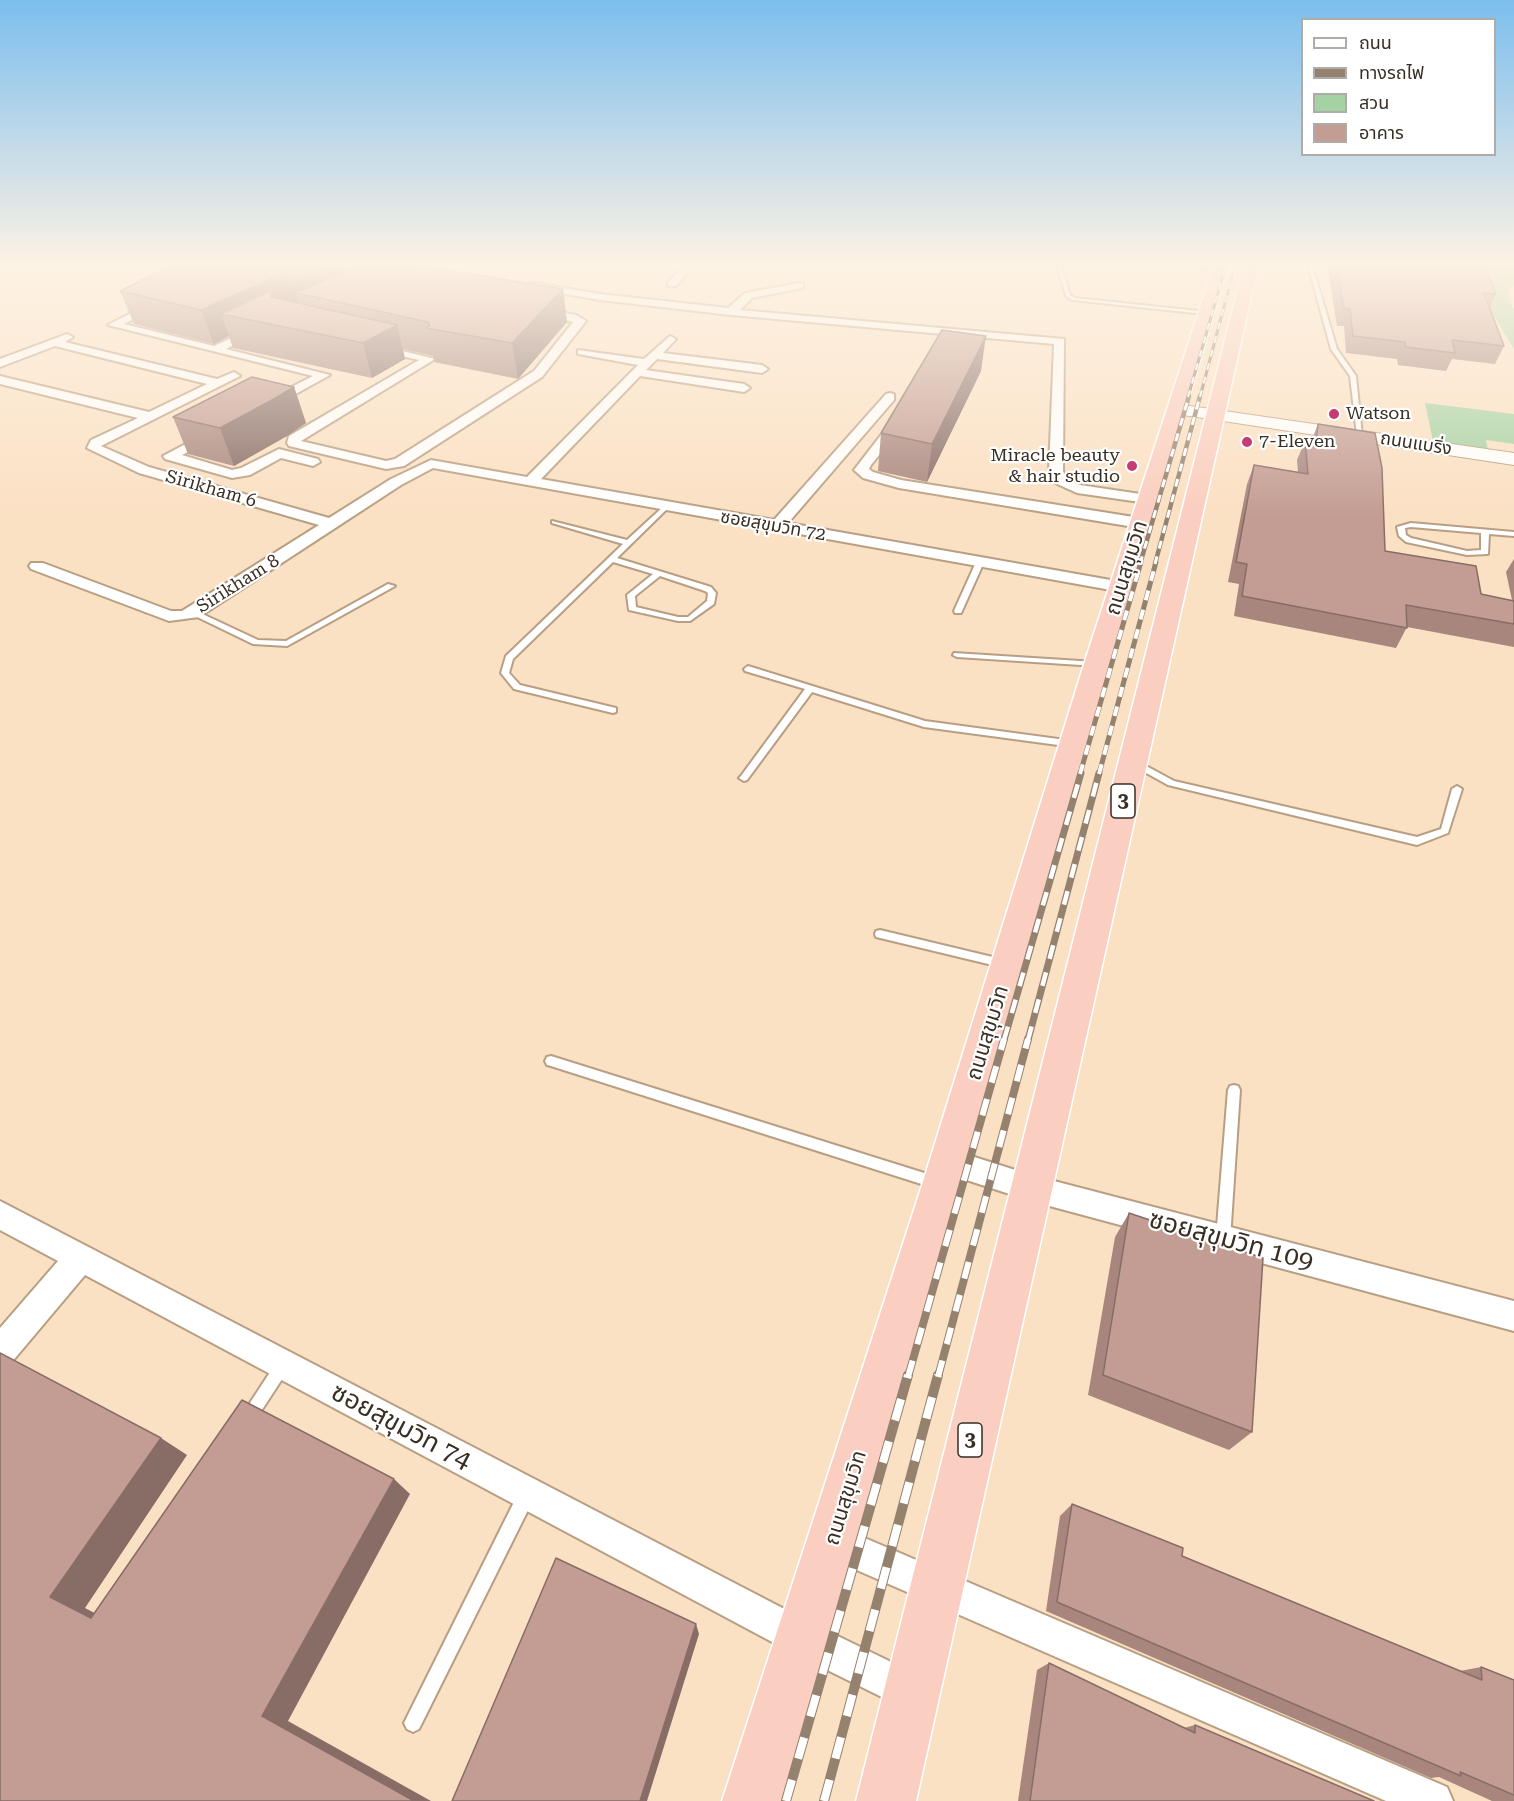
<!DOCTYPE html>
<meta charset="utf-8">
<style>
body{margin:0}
#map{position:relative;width:1514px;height:1801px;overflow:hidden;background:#fbe1c4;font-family:"Roboto Serif","Noto Sans Thai",serif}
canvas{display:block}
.legend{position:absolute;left:1301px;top:18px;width:195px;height:138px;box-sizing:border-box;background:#fff;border:2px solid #afaba7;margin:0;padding:8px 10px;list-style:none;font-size:18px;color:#382e23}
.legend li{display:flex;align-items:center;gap:12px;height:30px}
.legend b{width:30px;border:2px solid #afaba7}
</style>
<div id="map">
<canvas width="1514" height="1801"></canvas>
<ul class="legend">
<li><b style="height:8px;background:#fff"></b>ถนน</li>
<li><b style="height:8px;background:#94826f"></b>ทางรถไฟ</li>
<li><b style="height:16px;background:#a5d2a2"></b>สวน</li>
<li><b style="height:16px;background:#c39c93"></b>อาคาร</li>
</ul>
</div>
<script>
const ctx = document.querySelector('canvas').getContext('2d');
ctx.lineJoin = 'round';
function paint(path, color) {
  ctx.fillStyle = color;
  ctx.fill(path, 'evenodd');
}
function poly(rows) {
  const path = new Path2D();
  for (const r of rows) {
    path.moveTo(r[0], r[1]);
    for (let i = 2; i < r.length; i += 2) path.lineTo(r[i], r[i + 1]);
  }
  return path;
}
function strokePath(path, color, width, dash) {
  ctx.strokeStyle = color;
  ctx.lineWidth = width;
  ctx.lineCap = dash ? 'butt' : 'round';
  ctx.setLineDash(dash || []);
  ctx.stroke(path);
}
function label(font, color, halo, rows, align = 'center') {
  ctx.font = font + ' "Roboto Serif","Noto Sans Thai",serif';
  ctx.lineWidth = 4.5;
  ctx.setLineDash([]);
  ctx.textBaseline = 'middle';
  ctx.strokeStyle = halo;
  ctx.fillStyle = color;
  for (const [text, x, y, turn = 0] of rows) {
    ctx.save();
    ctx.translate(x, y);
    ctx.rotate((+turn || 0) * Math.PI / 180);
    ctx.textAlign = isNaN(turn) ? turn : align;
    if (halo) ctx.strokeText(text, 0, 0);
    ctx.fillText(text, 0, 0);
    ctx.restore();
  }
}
paint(poly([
 [1463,265,1514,265,1514,285,1508,290,1509,299,1514,309,1514,349],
 [1425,403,1514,414,1514,444,1486,440,1488,450,1433,441]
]), '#a5d2a2');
const service = poly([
 [1057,265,1061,265,1070,295,1075,298,1208,312,1205,314,1072,300,1066,296,1057,265],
 [1194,265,1200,265,1220,273,1216,274,1194,265],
 [1308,265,1312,265,1337,349,1356,376,1362,436,1357,435,1350,376,1331,349,1308,265],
 [664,506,669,507,617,558,711,587,716,593,714,604,690,621,678,621,629,610,627,595,653,574,613,562,513,659,509,673,520,685,616,708,616,712,613,713,514,689,501,673,506,656,623,544,552,523,552,521,627,540,664,506],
 [660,576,705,591,708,593,707,601,688,617,678,617,636,607,635,596,660,576],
 [1411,523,1514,532,1514,536,1489,534,1488,554,1467,555,1406,542,1399,536,1397,527,1411,523],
 [1411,527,1481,533,1481,550,1467,551,1411,538,1406,535,1405,528,1411,527],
 [977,560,984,562,962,611,961,613,955,613,954,611,977,560],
 [388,584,395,586,287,646,253,644,189,613,193,611,196,611,258,640,286,641,388,584],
 [954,653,1096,662,1100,664,1096,666,957,657,953,655,954,653],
 [748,666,925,721,1073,741,1078,744,1073,747,924,727,812,692,747,780,744,781,739,778,741,776,805,689,745,671,744,669,748,666],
 [1135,760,1174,781,1417,837,1441,829,1452,789,1457,786,1462,789,1448,833,1417,845,1168,785,1132,765,1130,763,1135,760],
 [880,930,1005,960,1009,961,1011,964,1009,967,1005,968,876,937,875,934,876,931,880,930],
 [551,1056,937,1177,942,1179,944,1183,942,1187,937,1189,551,1066,547,1065,545,1061,547,1057,551,1056],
 [1234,1085,1238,1086,1240,1090,1230,1239,1228,1244,1223,1246,1218,1244,1216,1239,1228,1090,1230,1086,1234,1085],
 [283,1358,288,1360,290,1365,288,1370,254,1422,249,1425,244,1422,241,1417,244,1412,278,1360,283,1358],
 [526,1488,532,1490,534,1496,532,1502,419,1729,413,1732,407,1729,404,1723,407,1717,520,1490,526,1488]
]);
const minor = poly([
 [685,265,695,265,676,286,668,286,668,282,685,265],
 [534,283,600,294,728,308,745,293,799,283,803,284,803,288,752,298,740,310,1064,339,1063,471,1066,479,1080,485,1147,495,1154,499,1147,503,1077,493,1053,482,1049,471,1054,344,731,315,600,300,530,288,530,284,534,283],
 [156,300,161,303,160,305,124,324,214,346,258,325,262,326,262,330,226,349,330,375,272,407,264,407,264,401,313,376,108,325,156,300],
 [536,307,576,315,586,321,542,377,404,466,386,469,289,446,287,443,289,436,419,360,370,349,370,345,374,344,435,359,301,441,386,461,395,459,534,371,573,322,532,312,532,308,536,307],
 [67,334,73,337,65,342,217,379,234,372,240,376,101,446,149,467,329,518,391,479,431,460,527,477,638,365,578,354,578,350,644,359,670,336,676,339,663,353,762,365,768,369,762,373,657,359,646,370,744,384,750,388,744,392,640,376,541,479,774,520,886,394,890,393,894,394,894,400,788,523,1122,582,1130,587,1122,592,433,468,401,485,199,617,169,621,31,569,29,566,31,563,43,563,171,611,182,611,319,525,139,473,87,448,91,440,138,418,0,384,0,376,149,412,207,384,55,346,0,367,0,359,67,334],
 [212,430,217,431,217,437,182,455,232,470,241,468,279,449,318,459,320,462,313,466,281,458,250,475,232,478,165,459,163,456,212,430],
 [886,434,893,438,871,465,869,469,873,472,901,480,1140,518,1148,523,1140,528,899,488,863,478,854,470,881,435,886,434],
 [949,1149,1031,1175,1514,1301,1514,1331,1031,1201,939,1171,935,1162,939,1153,949,1149],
 [0,1201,815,1625,924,1678,929,1692,924,1706,910,1711,789,1651,85,1275,11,1363,0,1368,0,1328,58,1261,0,1230,0,1201],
 [832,1524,1447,1787,1453,1801,1386,1801,820,1554,814,1542,820,1530,832,1524]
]);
const secondary = poly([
 [1176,404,1514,453,1514,465,1170,413,1167,409,1170,405,1176,404]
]);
const trunk = poly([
 [1214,265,1228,265,1110,664,964,1185,782,1801,722,1801,922,1185,1084,664,1214,265],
 [1244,265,1258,265,916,1801,856,1801,1244,265]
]);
strokePath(service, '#b89f83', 4);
strokePath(minor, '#b89f83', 4);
strokePath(secondary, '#b89f83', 2);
strokePath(trunk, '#fff', 3);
paint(service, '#fff');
paint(minor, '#fff');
paint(secondary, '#fff');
paint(trunk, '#facec0');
const railFar5 = poly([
 [1188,397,1226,265],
 [1200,397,1233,273]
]);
const railFar4 = poly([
 [1140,564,1189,396],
 [1155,564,1200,396]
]);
const railFar3 = poly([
 [1080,774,1141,562],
 [1099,774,1156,562]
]);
const railFar2 = poly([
 [1004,1040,1081,773],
 [1028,1040,1099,773]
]);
const railFar1 = poly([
 [908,1377,1004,1039],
 [938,1377,1028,1039]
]);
const rail = poly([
 [786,1801,908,1375],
 [824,1801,938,1375]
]);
strokePath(railFar5, '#94826f', 3);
strokePath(railFar4, '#94826f', 4.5);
strokePath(railFar3, '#94826f', 5);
strokePath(railFar2, '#94826f', 7);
strokePath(railFar1, '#94826f', 8);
strokePath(rail, '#94826f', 10);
strokePath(railFar5, '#fff', 2, [7]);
strokePath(railFar4, '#fff', 3, [8]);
strokePath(railFar3, '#fff', 4, [10]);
strokePath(railFar2, '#fff', 4.5, [14]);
strokePath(railFar1, '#fff', 6, [17]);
strokePath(rail, '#fff', 8, [22]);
paint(poly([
 [172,265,345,271,563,289,567,322,518,379,434,362,433,356,403,349,405,359,372,378,233,348,229,336,214,344,134,324,120,291],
 [1327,265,1481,265,1496,294,1490,307,1504,346,1495,364,1452,359,1446,371,1398,365,1397,359,1346,353,1344,326,1337,326],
 [981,371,927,482,878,471,881,433],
 [294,387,306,423,287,436,234,466,188,454,173,417],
 [1318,424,1385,551,1481,594,1512,600,1506,572,1514,559,1514,647,1407,627,1396,648,1234,616,1239,584,1228,582,1247,484,1254,465,1298,472,1297,460,1305,441,1311,442],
 [1129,1213,1252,1432,1229,1450,1088,1395,1115,1237],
 [1072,1504,1182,1556,1460,1671,1481,1667,1514,1680,1514,1801,1492,1801,1439,1777,1431,1778,1046,1611,1060,1516],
 [1049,1663,1184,1728,1195,1725,1374,1801,1018,1801,1037,1670]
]), '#a8867e');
paint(poly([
 [330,265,344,265,351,291,296,293,302,315,221,314,229,336,214,344,201,310,286,272,290,284],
 [563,289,567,322,518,379,512,343],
 [397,325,405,359,372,378,363,343],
 [986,336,981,371,927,482,932,444],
 [294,387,306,423,287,436,234,466,220,428],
 [161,1438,187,1455,85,1608,123,1628,91,1618,50,1597],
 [394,1479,410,1494,288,1721,431,1801,414,1801,262,1716],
 [696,1624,699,1634,647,1801,640,1801]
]), '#886d67');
const building = poly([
 [172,265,330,265,270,293,271,297,397,325,363,343,221,314,296,279,295,271,286,272,201,310,120,291,172,265],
 [358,265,417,265,563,289,512,343,426,328,430,325,428,322,296,293,358,265],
 [1336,265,1481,265,1488,274,1496,294,1484,293,1504,346,1452,340,1455,353,1406,347,1405,342,1353,336,1350,309,1344,308,1336,265],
 [942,330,986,336,932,444,881,433,942,330],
 [252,377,294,387,274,399,220,428,173,417,252,377],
 [1318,424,1375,433,1382,468,1385,551,1476,566,1481,594,1514,601,1514,624,1406,605,1407,628,1242,596,1247,564,1236,562,1254,465,1308,474,1305,441,1316,443,1318,424],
 [1129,1213,1263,1258,1252,1432,1103,1375,1129,1213],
 [0,1353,161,1438,50,1597,91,1618,242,1400,394,1479,262,1716,414,1801,0,1801,0,1353],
 [1072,1504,1183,1548,1182,1556,1482,1680,1481,1667,1514,1680,1514,1795,1460,1772,1461,1776,1057,1602,1072,1504],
 [556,1558,696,1624,640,1801,452,1801,556,1558],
 [1049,1663,1195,1733,1195,1725,1374,1801,1030,1801,1049,1663]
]);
paint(building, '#c39c93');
strokePath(building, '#886d67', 1.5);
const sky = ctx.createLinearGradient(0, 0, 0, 517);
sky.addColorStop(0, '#7bbeee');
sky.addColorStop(0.51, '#fdf2e4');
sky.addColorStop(1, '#fdf2e400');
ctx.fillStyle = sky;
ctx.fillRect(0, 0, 1514, 517);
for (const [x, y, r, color] of [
 [1334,414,6,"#c53b72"],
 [1247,442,6,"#c53b72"],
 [1132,466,6,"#c53b72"]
]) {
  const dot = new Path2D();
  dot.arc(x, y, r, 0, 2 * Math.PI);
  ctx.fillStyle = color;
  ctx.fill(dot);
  strokePath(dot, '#fff', 2);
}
label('18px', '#382e23', '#fff', [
 ["Watson",1346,414],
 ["7-Eleven",1259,442],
 ["Miracle beauty",1120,456,"right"],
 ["& hair studio",1120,477,"right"]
], 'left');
label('18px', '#382e23', '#fff', [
 ["ถนนแบริ่ง",1416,444,9],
 ["Sirikham 6",211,489,16],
 ["ซอยสุขุมวิท 72",773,526,10],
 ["Sirikham 8",238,584,-32]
]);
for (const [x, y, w] of [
 [1123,801,24],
 [970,1440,24]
]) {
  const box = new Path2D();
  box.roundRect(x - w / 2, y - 17, w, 34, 4.5);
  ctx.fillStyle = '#fff';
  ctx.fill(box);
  strokePath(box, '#382e23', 1.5);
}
label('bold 20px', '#382e23', null, [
 ["3",1123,801],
 ["3",970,1440]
]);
label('21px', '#382e23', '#fff', [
 ["ถนนสุขุมวิท",1127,568,-73],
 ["ถนนสุขุมวิท",988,1033,-73],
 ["ถนนสุขุมวิท",846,1498,-73]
]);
label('26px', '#382e23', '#fff', [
 ["ซอยสุขุมวิท 109",1231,1241,15],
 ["ซอยสุขุมวิท 74",401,1427,28]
]);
</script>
